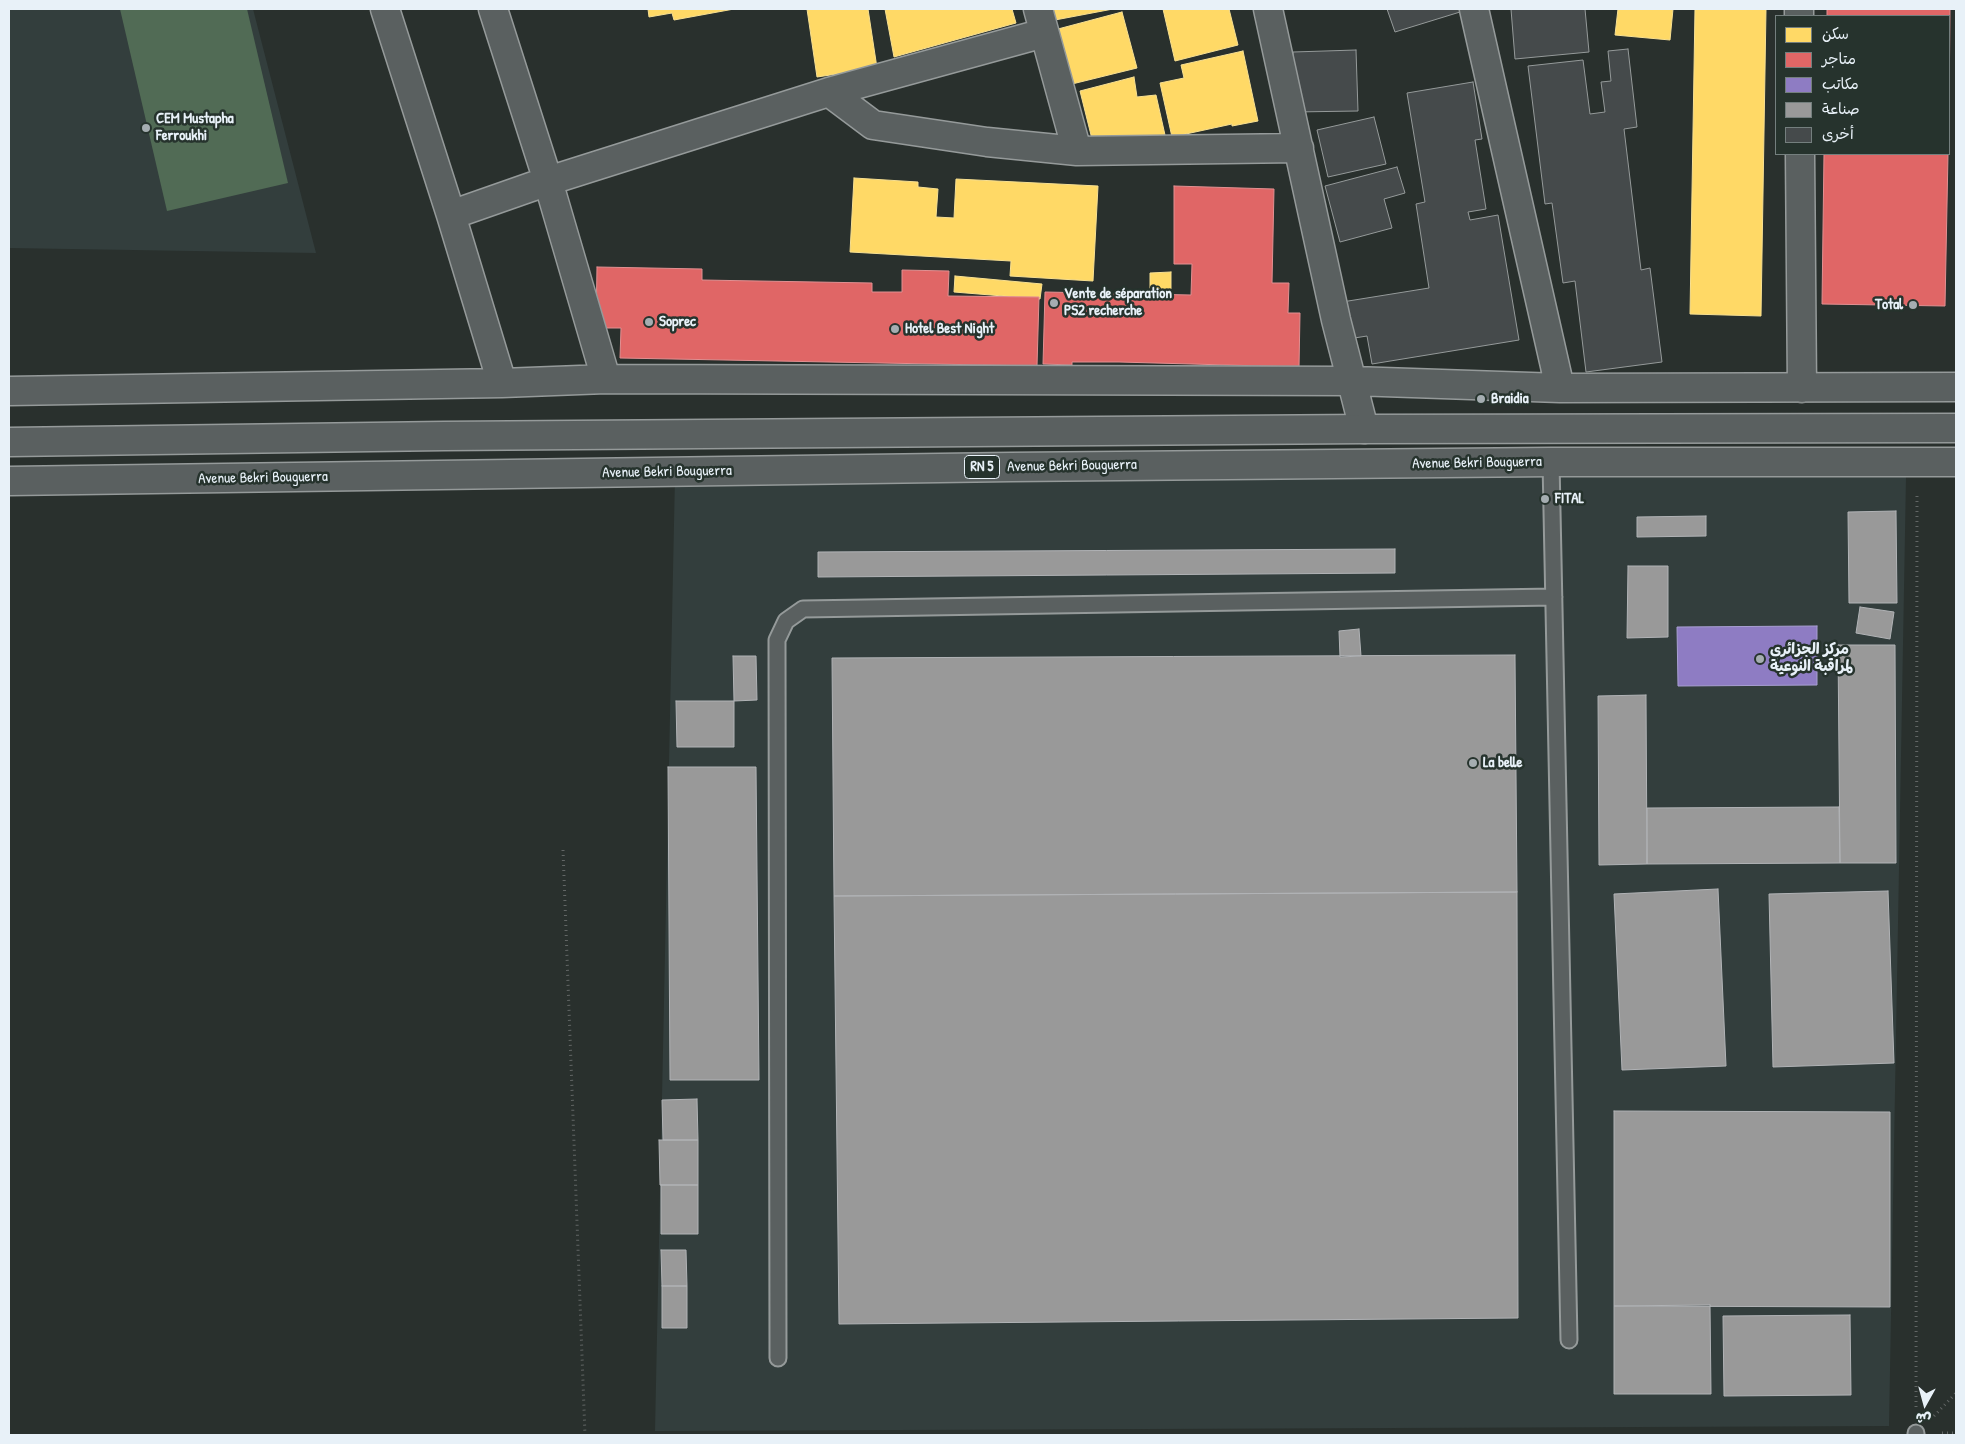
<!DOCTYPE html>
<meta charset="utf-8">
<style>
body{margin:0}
#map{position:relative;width:1965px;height:1444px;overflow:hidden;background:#29302d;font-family:"Patrick Hand","Playpen Sans Arabic",sans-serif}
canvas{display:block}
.frame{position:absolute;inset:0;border:10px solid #e8f1f8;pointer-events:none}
.legend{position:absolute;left:1775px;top:15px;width:175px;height:140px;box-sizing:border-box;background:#26332d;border:1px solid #747f7e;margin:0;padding:6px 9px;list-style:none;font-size:15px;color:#e8f1f8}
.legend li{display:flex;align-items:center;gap:10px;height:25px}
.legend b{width:25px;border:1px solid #747f7e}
.north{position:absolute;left:1900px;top:1379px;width:50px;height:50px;-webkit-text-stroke:4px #26332d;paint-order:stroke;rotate:187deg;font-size:14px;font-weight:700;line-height:20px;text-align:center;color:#e8f1f8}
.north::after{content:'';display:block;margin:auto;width:18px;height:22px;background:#e8f1f8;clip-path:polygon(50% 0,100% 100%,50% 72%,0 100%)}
</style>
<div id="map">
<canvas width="1965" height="1444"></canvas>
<div class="frame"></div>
<ul class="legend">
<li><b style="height:14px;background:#ffd966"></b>سكن</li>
<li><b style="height:14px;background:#e06666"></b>متاجر</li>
<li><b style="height:14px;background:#8e7cc3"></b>مكاتب</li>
<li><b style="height:14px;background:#999"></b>صناعة</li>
<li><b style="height:14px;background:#454a4b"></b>أخرى</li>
</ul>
<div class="north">ش</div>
</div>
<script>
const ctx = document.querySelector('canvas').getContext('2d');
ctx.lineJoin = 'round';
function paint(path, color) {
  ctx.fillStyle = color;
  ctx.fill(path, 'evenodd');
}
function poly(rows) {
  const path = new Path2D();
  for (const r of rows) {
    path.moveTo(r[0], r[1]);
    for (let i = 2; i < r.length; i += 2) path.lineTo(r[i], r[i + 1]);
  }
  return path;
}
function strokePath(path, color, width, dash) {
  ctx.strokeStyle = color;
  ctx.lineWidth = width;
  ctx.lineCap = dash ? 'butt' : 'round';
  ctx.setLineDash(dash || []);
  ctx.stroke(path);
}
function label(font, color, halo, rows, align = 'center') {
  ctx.font = font + ' "Patrick Hand","Playpen Sans Arabic",sans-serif';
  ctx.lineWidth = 5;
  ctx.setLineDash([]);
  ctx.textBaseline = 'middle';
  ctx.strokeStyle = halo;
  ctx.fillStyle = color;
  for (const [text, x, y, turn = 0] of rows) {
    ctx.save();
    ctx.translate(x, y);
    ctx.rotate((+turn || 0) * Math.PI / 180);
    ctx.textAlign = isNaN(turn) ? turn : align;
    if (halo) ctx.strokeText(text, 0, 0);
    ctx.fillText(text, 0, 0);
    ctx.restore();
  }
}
paint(poly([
 [9,9,253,9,316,253,9,248],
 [675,476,1906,477,1889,1426,655,1431]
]), '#333e3d');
paint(poly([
 [120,9,247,9,288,183,167,211]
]), '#516b55');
const homes = poly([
 [648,9,734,9,674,20,672,13,649,17,648,9],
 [807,9,868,9,877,68,817,77,807,9],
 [885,9,1012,9,1016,23,894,57,885,9],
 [1053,9,1113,9,1055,20,1053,9],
 [1163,9,1229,9,1238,45,1175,61,1163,9],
 [1618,9,1673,9,1670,40,1615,35,1618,9],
 [1695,9,1766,9,1761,316,1690,314,1695,9],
 [1122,12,1137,68,1072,84,1058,29,1122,12],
 [1243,51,1258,121,1232,126,1232,124,1172,137,1160,83,1184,78,1181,65,1243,51],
 [1134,77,1137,97,1156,95,1165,135,1093,143,1080,91,1134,77],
 [854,178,918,182,918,187,938,189,936,217,954,218,956,179,1098,186,1093,281,1010,276,1011,261,850,252,854,178],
 [1171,272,1171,294,1150,294,1150,273,1171,272],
 [955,276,1042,284,1040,299,954,292,955,276]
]);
paint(homes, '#ffd966');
strokePath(homes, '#f8e092', 1);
const shops = poly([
 [1827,9,1950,9,1949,110,1949,16,1827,16,1827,9],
 [1824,154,1948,154,1945,306,1822,304,1824,154],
 [1174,186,1274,189,1272,283,1289,283,1288,313,1300,313,1299,367,1119,362,1072,362,1072,365,1043,364,1045,292,1191,295,1192,264,1174,264,1174,186],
 [597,267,702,269,702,280,872,283,872,292,902,292,902,270,949,271,948,296,1039,297,1037,366,620,358,621,328,596,328,597,267]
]);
paint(shops, '#e06666');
strokePath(shops, '#e29092', 1);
const offices = poly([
 [1817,626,1817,685,1678,686,1677,627,1817,626]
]);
paint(offices, '#8e7cc3');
strokePath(offices, '#a99fd3', 1);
const industry = poly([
 [1896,511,1897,603,1849,603,1848,512,1896,511],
 [1706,516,1706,536,1637,537,1637,517,1706,516],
 [1395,549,1395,573,818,577,818,552,1395,549],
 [1628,566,1668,566,1668,637,1627,638,1628,566],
 [1860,607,1894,612,1890,639,1856,633,1860,607],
 [1359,629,1361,656,1340,657,1339,631,1359,629],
 [1838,645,1895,645,1896,863,1840,863,1838,645],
 [1515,655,1517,892,834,896,832,658,1515,655],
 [733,656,756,656,757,700,734,701,733,656],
 [1646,695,1647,864,1599,865,1598,696,1646,695],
 [676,701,734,701,734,747,677,747,676,701],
 [668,767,756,767,759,1080,670,1080,668,767],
 [1839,807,1840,863,1647,864,1647,808,1839,807],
 [1718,889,1726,1066,1622,1070,1614,894,1718,889],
 [1888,891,1894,1063,1773,1067,1769,894,1888,891],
 [1517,892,1518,1318,839,1324,834,896,1517,892],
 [697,1099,698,1140,663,1140,662,1100,697,1099],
 [1614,1111,1890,1112,1890,1307,1614,1306,1614,1111],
 [659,1140,698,1140,698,1185,660,1185,659,1140],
 [661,1185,698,1185,698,1234,661,1234,661,1185],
 [661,1250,686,1250,687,1286,662,1286,661,1250],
 [662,1286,687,1286,687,1328,662,1328,662,1286],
 [1710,1305,1711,1394,1614,1394,1614,1306,1710,1305],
 [1850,1315,1851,1395,1724,1396,1723,1316,1850,1315]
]);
paint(industry, '#999');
strokePath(industry, '#b1b3b6', 1);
const building = poly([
 [1387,9,1459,9,1460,12,1395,32,1387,9],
 [1511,9,1585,9,1589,52,1515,59,1511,9],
 [1628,49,1637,127,1624,129,1641,270,1650,268,1662,362,1586,372,1575,281,1563,283,1552,203,1545,204,1528,66,1583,60,1590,114,1605,112,1601,82,1611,81,1608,51,1628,49],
 [1356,50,1358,111,1294,112,1293,52,1356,50],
 [1473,82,1482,139,1475,140,1486,209,1468,212,1470,220,1498,215,1519,340,1372,364,1367,336,1348,339,1342,302,1429,288,1416,204,1425,202,1407,93,1473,82],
 [1374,117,1386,164,1328,177,1317,130,1374,117],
 [1397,167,1405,193,1384,199,1392,228,1340,242,1325,186,1397,167]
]);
paint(building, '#454a4b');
strokePath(building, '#959a9a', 1);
const service = poly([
 [1551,462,1569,1340],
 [778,1358,777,640,786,621,803,609,1554,597],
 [1916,1435,1916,1433]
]);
const minor = poly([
 [385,9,451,215,502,383],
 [493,9,548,181,606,379],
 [1038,9,1077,151],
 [1268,9,1336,320,1364,429],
 [1474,9,1560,388],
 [1799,9,1799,16],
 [829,92,1044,33],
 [1800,154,1802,388],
 [451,215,548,181,829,92,873,125,987,142,1077,151,1299,148],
 [9,391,502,383,606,379,1353,381,1560,388,1956,387]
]);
const trunk = poly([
 [9,442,444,436,1364,429,1956,428],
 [9,481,1011,467,1551,462,1956,462]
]);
strokePath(service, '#959a9a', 19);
strokePath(minor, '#959a9a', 31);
strokePath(trunk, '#959a9a', 31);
strokePath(poly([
 [563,850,585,1435],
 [1916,1407,1917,493],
 [1934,1416,1956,1393],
 [1942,1433,1956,1433]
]), '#626665', 3, [1, 4]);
strokePath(service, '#5a6060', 15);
strokePath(minor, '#5a6060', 28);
strokePath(trunk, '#5a6060', 28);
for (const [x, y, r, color] of [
 [146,128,5,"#a5adb1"],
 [1054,303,5,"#a5adb1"],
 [1913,305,5,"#a5adb1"],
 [649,322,5,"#a5adb1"],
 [895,329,5,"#a5adb1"],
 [1481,399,5,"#a5adb1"],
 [1545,499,5,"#a5adb1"],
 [1760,659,5,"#a5adb1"],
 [1473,763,5,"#a5adb1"]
]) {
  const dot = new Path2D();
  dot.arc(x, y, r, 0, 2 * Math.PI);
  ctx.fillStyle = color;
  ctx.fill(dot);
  strokePath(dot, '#26332d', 2);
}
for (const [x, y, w] of [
 [982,467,35]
]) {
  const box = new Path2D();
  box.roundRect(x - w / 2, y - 11.5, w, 23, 4);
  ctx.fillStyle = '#26332d';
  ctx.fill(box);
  strokePath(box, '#e8f1f8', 1);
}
label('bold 14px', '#e8f1f8', null, [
 ["RN 5",982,467]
]);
label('bold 15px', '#e8f1f8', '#26332d', [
 ["CEM Mustapha",156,119],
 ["Ferroukhi",156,136],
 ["Vente de séparation",1064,294],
 ["PS2 recherche",1064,311],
 ["Total",1903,305,"right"],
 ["Soprec",659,322],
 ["Hotel Best Night",905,329],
 ["Braidia",1491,399],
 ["FITAL",1555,499],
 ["مركز الجزائري",1770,650],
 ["لمراقبة النوعية",1770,667],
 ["La belle",1483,763]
], 'left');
label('15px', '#e8f1f8', '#26332d', [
 ["Avenue Bekri Bouguerra",1477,463,-1],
 ["Avenue Bekri Bouguerra",1072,466,-1],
 ["Avenue Bekri Bouguerra",667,472,-1],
 ["Avenue Bekri Bouguerra",263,478,-1]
]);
</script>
